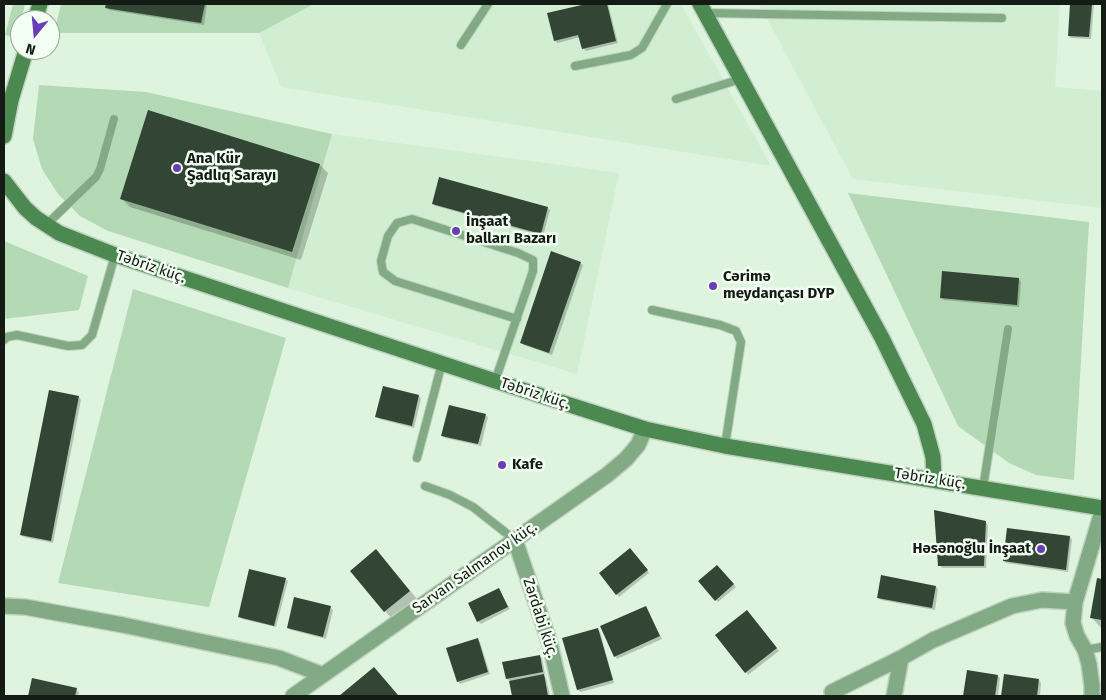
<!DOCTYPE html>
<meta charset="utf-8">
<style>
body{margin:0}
#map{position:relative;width:1106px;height:700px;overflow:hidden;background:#dff4df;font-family:"Fira Sans",sans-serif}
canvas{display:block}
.frame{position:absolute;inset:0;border:5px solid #141b14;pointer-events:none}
.north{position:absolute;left:10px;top:10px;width:50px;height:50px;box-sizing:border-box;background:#f2fff2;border:1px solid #99a499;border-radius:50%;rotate:197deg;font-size:14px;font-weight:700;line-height:20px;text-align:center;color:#141b14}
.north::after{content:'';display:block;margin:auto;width:18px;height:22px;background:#6a3db5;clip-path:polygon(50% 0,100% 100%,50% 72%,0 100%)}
</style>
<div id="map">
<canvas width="1106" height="700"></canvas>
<div class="frame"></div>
<div class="north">N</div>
</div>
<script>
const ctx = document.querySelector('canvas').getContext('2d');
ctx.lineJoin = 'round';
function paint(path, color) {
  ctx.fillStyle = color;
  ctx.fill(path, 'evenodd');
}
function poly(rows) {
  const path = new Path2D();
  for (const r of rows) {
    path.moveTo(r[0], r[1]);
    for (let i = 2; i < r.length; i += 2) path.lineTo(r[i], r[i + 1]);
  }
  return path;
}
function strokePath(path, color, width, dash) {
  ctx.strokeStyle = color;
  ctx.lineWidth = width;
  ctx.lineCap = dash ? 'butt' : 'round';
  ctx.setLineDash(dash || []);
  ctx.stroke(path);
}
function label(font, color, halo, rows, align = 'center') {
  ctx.font = font + ' "Fira Sans",sans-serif';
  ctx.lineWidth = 5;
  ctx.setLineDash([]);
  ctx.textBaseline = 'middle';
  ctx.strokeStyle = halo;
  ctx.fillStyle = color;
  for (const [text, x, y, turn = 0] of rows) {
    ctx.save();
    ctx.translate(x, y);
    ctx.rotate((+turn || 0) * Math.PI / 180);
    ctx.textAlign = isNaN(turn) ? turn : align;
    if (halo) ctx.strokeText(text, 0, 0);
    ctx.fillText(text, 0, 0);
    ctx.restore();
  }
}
paint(poly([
 [314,4,681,4,771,166,281,87,259,33],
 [759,4,1060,4,1055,87,1102,91,1102,208,853,179],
 [332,134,619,173,577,374,288,288]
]), '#d1edd2');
paint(poly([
 [13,4,25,4,17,38,5,35],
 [61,4,314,4,259,33,54,33],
 [39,85,146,92,332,134,288,288,108,231,80,216,58,194,42,169,33,139],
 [848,193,1089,222,1074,480,1036,475,1009,463,958,426],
 [4,241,88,276,79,310,4,319],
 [133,289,286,338,209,607,58,583]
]), '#b4d9b5');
paint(poly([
 [107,4,207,4,204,25,109,10,107,8],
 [591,4,608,4,618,43,586,51,583,48,580,37,558,43,555,41,548,14],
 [1071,4,1094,4,1091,39,1071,38,1069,35],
 [320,165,328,173,301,260,130,207,121,198],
 [433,204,547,208,550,210,543,236,436,206],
 [580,263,583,265,552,355,524,345,521,342],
 [1019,279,1021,282,1019,307,944,300,941,298],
 [419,396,421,399,414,428,379,419,377,417],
 [79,397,81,400,53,543,24,537,21,535],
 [485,415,488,417,481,446,445,438,443,435],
 [985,522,988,525,986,568,942,568,940,565],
 [1070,537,1072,540,1068,572,1006,563,1004,561],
 [376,551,418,600,393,620,385,611],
 [632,552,649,573,619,597,617,594],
 [717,566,736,587,718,602,700,582],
 [285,579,288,581,276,627,242,619,239,616],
 [1098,580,1102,580,1102,629,1091,617],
 [936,587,938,589,935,610,881,600,878,597],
 [499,589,510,609,481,624,478,621],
 [330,607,333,610,326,639,291,630,288,628],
 [646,607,662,639,617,659,615,656],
 [750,614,779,651,748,675,746,672],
 [598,630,600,632,614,683,581,692,578,690,564,639],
 [477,640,480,642,490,674,460,684,458,681],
 [539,656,542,658,545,674,543,675,546,678,550,696,514,696,510,681,507,679],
 [374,668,398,696,341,696],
 [968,671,998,676,1000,678,998,696,964,696],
 [1005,676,1039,680,1041,683,1040,696,1002,696],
 [33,679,76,689,79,692,78,696,29,696]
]), '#0003');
paint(poly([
 [106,4,205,4,201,23,105,8],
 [586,4,607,4,616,41,582,49,578,35,554,41,547,13],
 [1070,4,1092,4,1089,37,1068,36],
 [148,110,320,164,292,252,120,199],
 [439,177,548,207,541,234,432,204],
 [551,251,581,262,549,353,520,343],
 [942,271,1019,278,1017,305,940,298],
 [383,386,419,395,412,426,375,417],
 [49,390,79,396,51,541,20,535],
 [449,405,486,414,478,444,441,436],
 [934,510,986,521,984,566,938,566],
 [1007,528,1070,536,1066,570,1003,561],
 [630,548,648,570,616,595,599,573],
 [376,549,410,591,384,612,350,571],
 [717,565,734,584,715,601,698,581],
 [249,569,286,578,274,626,238,617],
 [881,575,936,586,932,608,877,598],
 [1097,578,1102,579,1102,620,1090,618],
 [499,588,508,607,477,622,468,603],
 [294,597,331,606,323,637,287,628],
 [646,606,660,636,614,657,600,626],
 [747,610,777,648,745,673,715,635],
 [598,628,613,680,577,690,562,638],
 [478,638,488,672,457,682,446,648],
 [540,655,543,672,506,679,502,662],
 [374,667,398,695,396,696,339,696],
 [967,670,998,675,995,696,963,696],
 [544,674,548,696,512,696,509,681],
 [1004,674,1039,679,1037,696,1001,696],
 [32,678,77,688,75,696,28,696]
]), '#334534');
const lane = poly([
 [705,13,1002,18],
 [461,45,488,4],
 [575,66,631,55,642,48,667,4],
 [676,99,741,79],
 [46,225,96,177,100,169,114,119],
 [652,310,720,325,736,331,741,342,725,446],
 [4,340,7,337,17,335,68,346,82,345,92,335,115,255],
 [495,381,533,271,533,260,518,253,412,219,397,223,388,236,381,261,383,272,395,281,517,319],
 [417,458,442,363],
 [425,486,450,495,473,507,515,540],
 [983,488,1008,329],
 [1085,650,1102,647]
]);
const street = poly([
 [515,540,550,644,562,696],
 [4,606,25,607,123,625,279,658,323,675],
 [832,692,901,658],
 [293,696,607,475,626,459,638,445,645,429],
 [894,696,901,658,933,640,1012,606,1042,600,1075,602],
 [1092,696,1092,686,1089,664,1085,650,1077,636,1073,623,1075,602,1102,512]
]);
const secondary = poly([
 [700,4,882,338,924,424,933,457,934,480],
 [35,20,40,4],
 [4,136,11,100,26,50],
 [4,181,25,208,36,218,59,233,115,255,495,381,645,429,725,446,1102,508]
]);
strokePath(lane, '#bfd1bf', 10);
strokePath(street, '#bfd1bf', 18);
strokePath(secondary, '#bfd1bf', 18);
strokePath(lane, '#82aa84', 8);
strokePath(street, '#82aa84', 15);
strokePath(secondary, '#4b8951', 15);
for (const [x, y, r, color] of [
 [177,168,5,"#6a3db5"],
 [456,231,5,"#6a3db5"],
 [713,286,5,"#6a3db5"],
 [502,465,5,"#6a3db5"],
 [1041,549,5,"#6a3db5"]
]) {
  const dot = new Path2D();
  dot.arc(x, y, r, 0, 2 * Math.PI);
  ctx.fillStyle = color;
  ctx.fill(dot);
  strokePath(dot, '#f2fff2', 2);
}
label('bold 15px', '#141b14', '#f2fff2', [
 ["Ana Kür",187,159],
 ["Şadlıq Sarayı",187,176],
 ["İnşaat",466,222],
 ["balları Bazarı",466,239],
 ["Cərimə",723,277],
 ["meydançası DYP",723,294],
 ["Kafe",512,465],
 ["Həsənoğlu İnşaat",1031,549,"right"]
], 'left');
label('15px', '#141b14', '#f2fff2', [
 ["Təbriz küç.",151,267,19],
 ["Təbriz küç.",535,394,18],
 ["Təbriz küç.",930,479,9],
 ["Sarvan Salmanov küç.",475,568,-35],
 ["Zərdabi küç.",540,618,72]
]);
</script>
